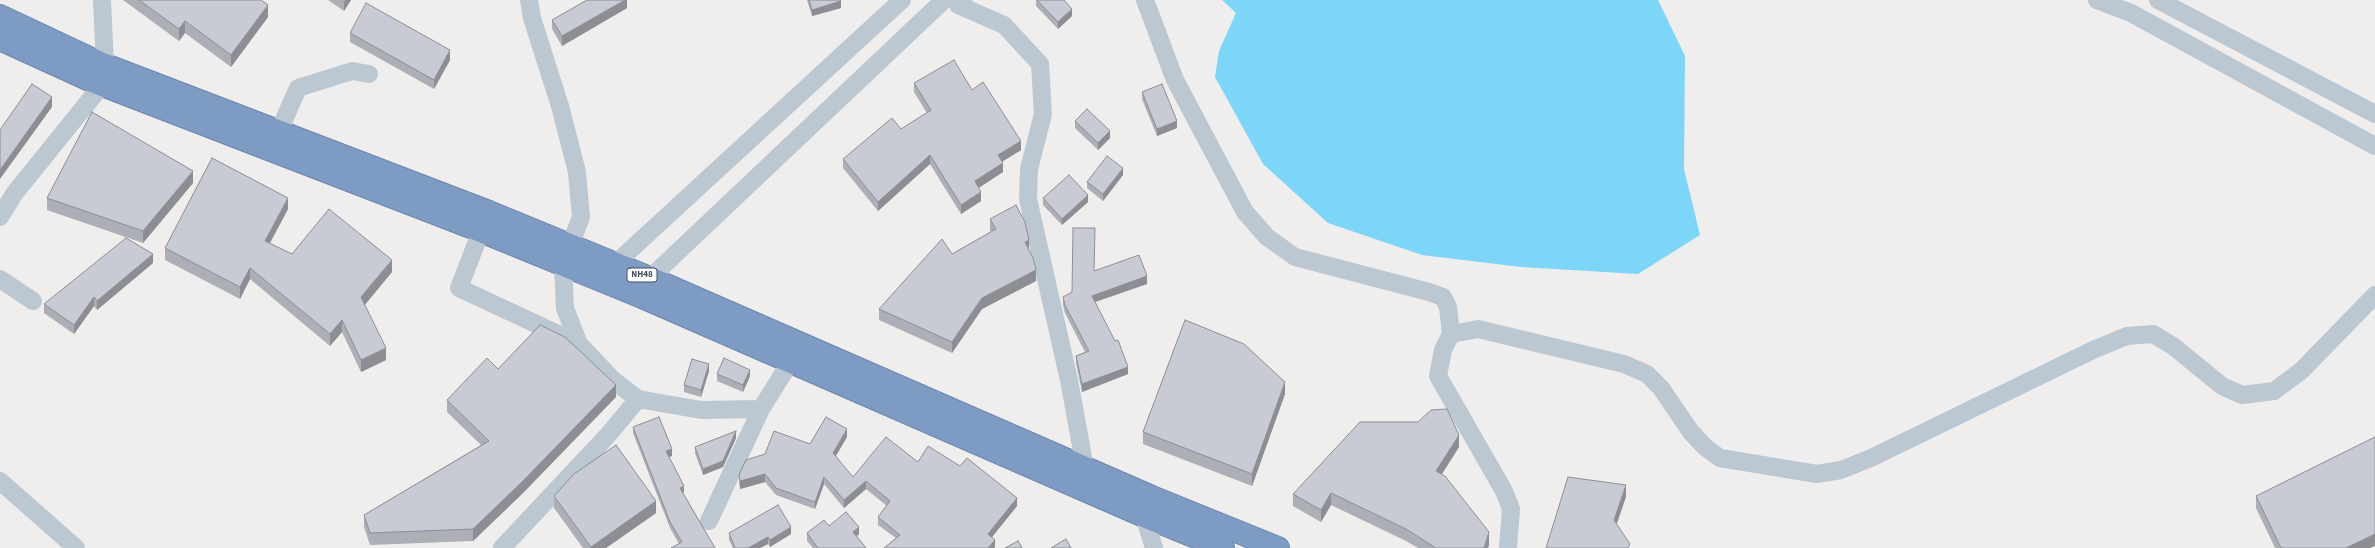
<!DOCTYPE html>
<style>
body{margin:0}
canvas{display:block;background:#f0eded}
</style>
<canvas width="2375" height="548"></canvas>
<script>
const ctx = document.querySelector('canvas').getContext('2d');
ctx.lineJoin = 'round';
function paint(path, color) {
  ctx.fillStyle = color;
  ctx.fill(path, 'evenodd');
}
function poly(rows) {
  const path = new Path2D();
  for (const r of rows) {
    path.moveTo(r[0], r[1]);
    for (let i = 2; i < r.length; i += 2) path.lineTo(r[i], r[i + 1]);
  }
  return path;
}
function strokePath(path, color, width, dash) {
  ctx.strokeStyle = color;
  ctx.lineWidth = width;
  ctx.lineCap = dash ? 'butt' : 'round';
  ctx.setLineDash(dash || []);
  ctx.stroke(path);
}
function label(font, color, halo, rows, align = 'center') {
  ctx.font = font + ' "Source Sans 3",sans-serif';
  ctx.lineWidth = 3.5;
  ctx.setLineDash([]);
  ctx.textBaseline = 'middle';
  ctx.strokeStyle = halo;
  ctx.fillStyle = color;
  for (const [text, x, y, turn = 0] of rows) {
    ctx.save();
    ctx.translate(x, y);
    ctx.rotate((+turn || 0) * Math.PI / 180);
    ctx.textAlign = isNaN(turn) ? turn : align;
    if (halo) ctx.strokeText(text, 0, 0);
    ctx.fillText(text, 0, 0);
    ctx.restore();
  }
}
paint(poly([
 [1222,0,1658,0,1685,56,1684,169,1700,235,1638,274,1521,267,1422,255,1328,223,1263,164,1215,77,1219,51,1236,13]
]), '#7cd6f7');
const highway = poly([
 [0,16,100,63,489,212,650,278,1152,497,1278,548],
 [0,39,92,81,476,229,642,297,1144,516,1223,548]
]);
strokePath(highway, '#6986ae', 24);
strokePath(poly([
 [102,0,105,65],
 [963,0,958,5,1004,25,1040,64,1043,114,1029,169,1028,199,1069,380,1085,468],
 [1145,0,1175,80,1245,212,1267,237,1295,257,1429,292,1443,297,1448,307,1451,334],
 [2097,0,2131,13,2375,146],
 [2158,0,2375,114],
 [279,131,298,88,352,71,369,74],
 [0,217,14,194,102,85],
 [481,231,459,288,562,336],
 [615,264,902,0],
 [650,278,944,0],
 [0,279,33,301],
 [638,399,701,410,761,409,791,361],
 [0,481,76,548],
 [1148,507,1144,516,1154,548],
 [709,521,761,409],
 [502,548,608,435,638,399,613,380,579,344,565,308,563,264,581,217,577,172,560,106,532,18,529,0],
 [1508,548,1511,509,1504,491,1438,376,1443,350,1451,334,1478,329,1624,364,1647,374,1661,388,1691,432,1705,447,1720,458,1817,474,1841,470,1871,458,2093,350,2127,336,2153,334,2173,346,2222,386,2242,395,2274,391,2301,371,2375,295]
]), '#bbc7d1', 18);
strokePath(highway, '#7e9cc3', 22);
paint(poly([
 [123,0,261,0,268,17,231,67,185,33,179,41],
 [328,0,351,0,344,11],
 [627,0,627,8,562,46,552,29,552,20],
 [807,0,840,0,841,8,812,16],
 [1036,0,1064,0,1072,16,1058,29,1036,6],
 [350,33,450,60,434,89,350,42],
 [914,83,972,90,1021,150,1002,162,1003,172,979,188,981,201,961,214,930,164,878,211,843,168,843,159,901,129,927,113,914,92],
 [1142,92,1177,128,1157,136,1142,99],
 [1075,121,1110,138,1098,150,1075,128],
 [1123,175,1103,201,1087,188,1087,182],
 [193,183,143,243,47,210,47,198],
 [1043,198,1088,202,1062,225,1043,205],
 [288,209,270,243,292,254,392,272,365,305,386,360,361,372,342,332,330,346,250,279,240,299,165,260,165,248],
 [990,219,1029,250,1036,281,982,309,952,353,879,320,879,309,952,254,991,232,990,230],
 [153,263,97,310,94,306,74,334,44,313,44,304],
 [1095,271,1147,284,1095,302,1128,374,1082,392,1076,363,1076,356,1085,352,1065,313,1063,305,1063,297,1072,292],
 [498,369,616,397,523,493,473,541,370,545,364,527,364,515,481,445,447,412,447,400],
 [709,371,701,397,684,392,684,385],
 [717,374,750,376,743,392,717,381],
 [1285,394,1252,486,1143,444,1143,432],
 [633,427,672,456,669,457,684,492,683,493,715,548,679,544,670,528,633,433],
 [736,431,736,438,723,467,703,475,695,453,695,447],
 [847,437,835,456,853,477,918,462,1017,506,992,537,995,547,994,548,884,548,896,538,878,525,878,517,887,506,866,489,844,508,824,484,815,509,776,495,765,482,740,489,739,482,739,475,810,444],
 [1459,447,1442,474,1489,544,1488,548,1418,548,1406,541,1331,505,1321,522,1293,506,1293,494],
 [554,496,656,513,606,548,583,548,554,508],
 [2256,496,2370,548,2275,548,2256,508],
 [829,526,859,534,857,536,866,548,813,548,807,541,807,533],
 [729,533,791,534,770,547,768,544,760,548,733,548,729,540]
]), '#acafb6');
paint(poly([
 [345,0,351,0,344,11,344,2],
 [625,0,627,0,627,8,562,46,562,36],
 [841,1,841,8,812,16,812,10],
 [268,5,268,17,231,67,231,55],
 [1072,9,1072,16,1058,29,1058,22],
 [185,21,185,33,179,41,179,29],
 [450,50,450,60,434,89,434,80],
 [52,97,52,107,0,179,0,170],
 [1177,121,1177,128,1157,136,1157,129],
 [1110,131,1110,138,1098,150,1098,143],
 [1021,141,1021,150,998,164,998,155],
 [930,155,930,164,878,211,878,202],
 [1003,163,1003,172,975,190,975,181],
 [1123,168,1123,175,1103,201,1103,194],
 [193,171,193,183,143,243,143,231],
 [981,192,981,201,961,214,961,205],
 [1088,195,1088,202,1062,225,1062,219],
 [288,198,288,209,265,252,265,241],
 [1029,240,1029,251,1025,242],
 [153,254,153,263,97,310,97,301],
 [392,260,392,272,361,309,361,297],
 [250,268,250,279,240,299,240,287],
 [1036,270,1036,281,982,309,952,353,952,342,982,298],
 [1147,276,1147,284,1092,303,1092,296],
 [94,297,94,306,74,334,74,325],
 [342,320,342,332,330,346,330,334],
 [386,348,386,360,361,372,361,360],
 [709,364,709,371,701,397,701,390],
 [1128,367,1128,374,1082,392,1082,384],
 [750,370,750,376,743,392,743,385],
 [1285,382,1285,394,1252,486,1252,474],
 [616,385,616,397,523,493,473,541,473,529],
 [847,429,847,437,833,461,833,453],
 [736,432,736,438,723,467,703,475,703,469],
 [1459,435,1459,447,1436,483,1436,471],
 [672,449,672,456,666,458,666,451],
 [765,474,765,482,740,489,740,481],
 [824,477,824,484,815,509,815,502],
 [866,481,866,489,844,508,844,500],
 [1626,485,1626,497,1614,532,1614,520],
 [684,486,684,492,680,494,680,488],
 [1331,493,1331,505,1321,522,1321,510],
 [1017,498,1017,506,988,542,988,534],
 [656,501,656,513,606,548,591,548,591,547],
 [791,527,791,534,770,547,770,540],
 [859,527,859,534,853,539,853,532],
 [1489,532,1489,544,1488,548,1484,548],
 [2375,534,2375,546,2370,548,2346,548],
 [768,537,768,544,760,548,748,548],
 [995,540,995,547,994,548,988,548]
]), '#8c8e94');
const building = poly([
 [139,0,261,0,268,5,231,55,185,21,179,29,139,0],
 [587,0,625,0,562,36,552,20,587,0],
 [809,0,840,0,841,1,812,10,809,0],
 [1037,0,1064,0,1072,9,1058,22,1037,0],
 [366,3,450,50,434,80,350,33,366,3],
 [954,60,972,90,983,82,1021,141,998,155,1003,163,975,181,981,192,961,205,930,155,878,202,843,159,892,118,901,129,931,110,914,83,954,60],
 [32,84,52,97,0,170,0,130,32,84],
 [1162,84,1177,121,1157,129,1142,92,1162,84],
 [1087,109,1110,131,1098,143,1075,121,1087,109],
 [92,112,193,171,143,231,47,198,92,112],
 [1107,156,1123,168,1103,194,1087,182,1107,156],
 [212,158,288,198,265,241,292,254,329,209,392,260,361,297,386,348,361,360,342,320,330,334,250,268,240,287,165,248,212,158],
 [1069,175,1088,195,1062,219,1043,198,1069,175],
 [1016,205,1025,222,1029,240,1025,242,1033,258,1036,270,982,298,952,342,879,309,942,239,952,254,996,229,990,219,1016,205],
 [1073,228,1095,228,1094,271,1139,255,1147,276,1092,296,1115,341,1118,340,1128,367,1082,384,1076,356,1089,351,1065,305,1063,297,1072,292,1073,228],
 [126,238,153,254,97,301,94,297,74,325,44,304,126,238],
 [1185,320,1244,344,1285,382,1252,474,1143,432,1185,320],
 [540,325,565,337,616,385,523,481,473,529,370,533,364,515,489,441,447,400,487,358,498,369,540,325],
 [724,358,750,370,743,385,717,374,724,358],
 [692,359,709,364,701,390,684,385,692,359],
 [1447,409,1459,435,1436,471,1445,476,1489,532,1484,548,1436,548,1406,529,1331,493,1321,510,1293,494,1360,422,1418,422,1431,410,1447,409],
 [659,417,672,449,666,451,684,486,680,488,715,548,671,548,682,542,670,522,633,427,659,417],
 [826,417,847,429,833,453,853,477,886,437,918,462,928,446,960,466,967,458,1017,498,988,534,995,540,988,548,884,548,900,535,878,517,890,501,866,481,844,500,824,477,815,502,776,488,765,474,740,481,739,475,746,460,765,454,774,431,810,444,826,417],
 [736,431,723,461,703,469,695,447,736,431],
 [2375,437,2375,534,2346,548,2281,548,2256,496,2375,437],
 [616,445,656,501,591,547,554,496,574,474,616,445],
 [1568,477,1626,485,1614,520,1630,544,1628,548,1546,548,1568,477],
 [778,505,791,527,770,540,768,537,748,548,735,548,729,533,778,505],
 [846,512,859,527,853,532,866,548,818,548,807,533,824,520,829,526,846,512],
 [1066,539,1071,548,1051,548,1066,539],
 [1018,541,1022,548,1005,548,1018,541]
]);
paint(building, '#c8cbd4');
strokePath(building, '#8c8e94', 1);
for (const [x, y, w] of [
 [642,275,30]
]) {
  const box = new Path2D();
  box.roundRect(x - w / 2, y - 7, w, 14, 3);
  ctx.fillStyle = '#fff';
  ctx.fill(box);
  strokePath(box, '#434f5d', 1);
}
label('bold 9px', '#434f5d', null, [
 ["NH48",642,275]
]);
</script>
